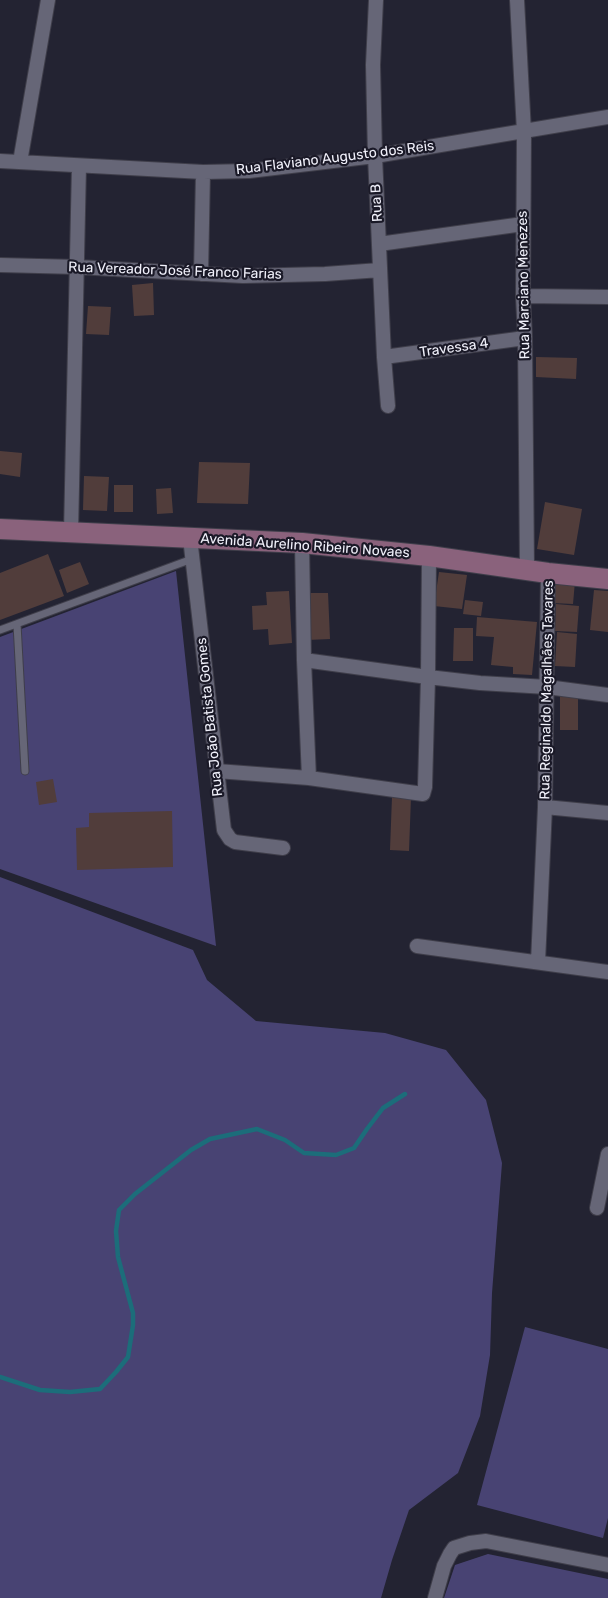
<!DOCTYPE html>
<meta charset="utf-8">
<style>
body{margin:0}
canvas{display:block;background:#232332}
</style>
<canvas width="608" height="1598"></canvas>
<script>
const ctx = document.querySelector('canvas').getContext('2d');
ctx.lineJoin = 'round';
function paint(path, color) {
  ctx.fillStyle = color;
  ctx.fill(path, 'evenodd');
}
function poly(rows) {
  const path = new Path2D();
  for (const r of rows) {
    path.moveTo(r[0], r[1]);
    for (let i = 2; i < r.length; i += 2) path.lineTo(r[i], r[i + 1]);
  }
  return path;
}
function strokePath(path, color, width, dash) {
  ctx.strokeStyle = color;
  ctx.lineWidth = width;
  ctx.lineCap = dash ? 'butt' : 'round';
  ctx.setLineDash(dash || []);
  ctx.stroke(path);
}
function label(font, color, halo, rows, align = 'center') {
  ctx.font = font + ' Rubik,sans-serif';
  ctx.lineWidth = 4.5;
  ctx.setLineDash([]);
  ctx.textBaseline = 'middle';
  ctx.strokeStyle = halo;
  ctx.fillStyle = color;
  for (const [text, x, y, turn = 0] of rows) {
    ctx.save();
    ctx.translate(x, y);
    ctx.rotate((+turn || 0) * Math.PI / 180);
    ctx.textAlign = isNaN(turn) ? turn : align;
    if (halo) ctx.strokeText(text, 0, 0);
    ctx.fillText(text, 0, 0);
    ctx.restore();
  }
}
paint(poly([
 [176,571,216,946,0,869,0,637],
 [0,877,193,950,207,980,256,1021,385,1033,446,1050,486,1100,502,1163,492,1293,490,1355,480,1416,458,1473,409,1510,392,1560,381,1598,0,1598],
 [525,1327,608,1349,608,1518,603,1538,477,1505],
 [488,1554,608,1579,608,1598,444,1598,455,1565]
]), '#484373');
strokePath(poly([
 [0,1377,40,1390,70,1392,100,1389,116,1372,128,1357,133,1325,133,1313,118,1257,116,1231,119,1210,135,1194,191,1150,210,1139,257,1129,285,1140,304,1153,336,1155,354,1148,367,1129,383,1108,405,1094]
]), '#1c6d7a', 4.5);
paint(poly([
 [153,283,154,315,134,316,132,285],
 [88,306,111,307,109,335,86,334],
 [536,357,577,358,576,379,536,377],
 [0,451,22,453,20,477,0,474],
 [199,462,250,463,248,504,197,503],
 [84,476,109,477,107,511,83,510],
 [114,485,133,485,133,512,114,512],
 [171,488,173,513,157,514,156,489],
 [545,502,582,509,574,555,537,549],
 [48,554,64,596,0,620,0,573],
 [80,562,89,584,67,593,59,570],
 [439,572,467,575,462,609,434,606],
 [554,580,575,581,573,604,553,603],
 [594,590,608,591,608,632,590,630],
 [289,591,292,643,269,645,268,629,253,630,252,606,267,605,266,592],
 [306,593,328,593,330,639,307,640],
 [465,600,483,602,481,616,463,614],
 [556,604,579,606,577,632,555,631],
 [477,617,537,622,532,675,513,674,513,667,491,665,494,637,476,636],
 [454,628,473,628,473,661,453,661],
 [557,632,577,634,575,667,555,666],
 [560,696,578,696,578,730,560,730],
 [53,779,57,802,39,805,36,782],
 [392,797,411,797,409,851,390,850],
 [172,811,173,867,77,870,76,828,89,827,89,813]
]), '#513d3b');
const lane = poly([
 [17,624,25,771],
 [0,630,192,559]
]);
const street = poly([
 [376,0,373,65,375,156,384,357,388,406],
 [517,0,524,132,523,296,525,338,527,570],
 [0,161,203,172,249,171,375,156,608,117],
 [20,162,48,0],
 [379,244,523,224],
 [0,265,77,267,243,276,325,274,380,270],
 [201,274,203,172],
 [523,296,608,297],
 [384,357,525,338],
 [71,532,79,166],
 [190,538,224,830,230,839,235,842,283,848],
 [302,543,304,660,309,778],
 [304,660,428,677,480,683,547,687,608,695],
 [217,771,309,778,423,794,425,787,428,677,429,556],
 [545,807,608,813],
 [417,946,608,972],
 [538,962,545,807,548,573],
 [597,1208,608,1154],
 [435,1598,444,1566,450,1554,454,1548,470,1543,486,1541,608,1565]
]);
const secondary = poly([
 [0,529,302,543,429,556,548,573,608,579]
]);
strokePath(lane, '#3f3e4a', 9);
strokePath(street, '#3f3e4a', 16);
strokePath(secondary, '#3f3e4a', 22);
strokePath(lane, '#667', 7);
strokePath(street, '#667', 14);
strokePath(secondary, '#8a627c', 20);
label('14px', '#f0f0fa', '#1a1927', [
 ["Rua Flaviano Augusto dos Reis",335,158,-7],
 ["Rua B",377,203,-93],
 ["Rua Vereador José Franco Farias",175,271,2],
 ["Rua Marciano Menezes",524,285,-91],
 ["Travessa 4",454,348,-8],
 ["Avenida Aurelino Ribeiro Novaes",305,546,4],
 ["Rua Reginaldo Magalhães Tavares",547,690,-89],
 ["Rua João Batista Gomes",210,717,-96]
]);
</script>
